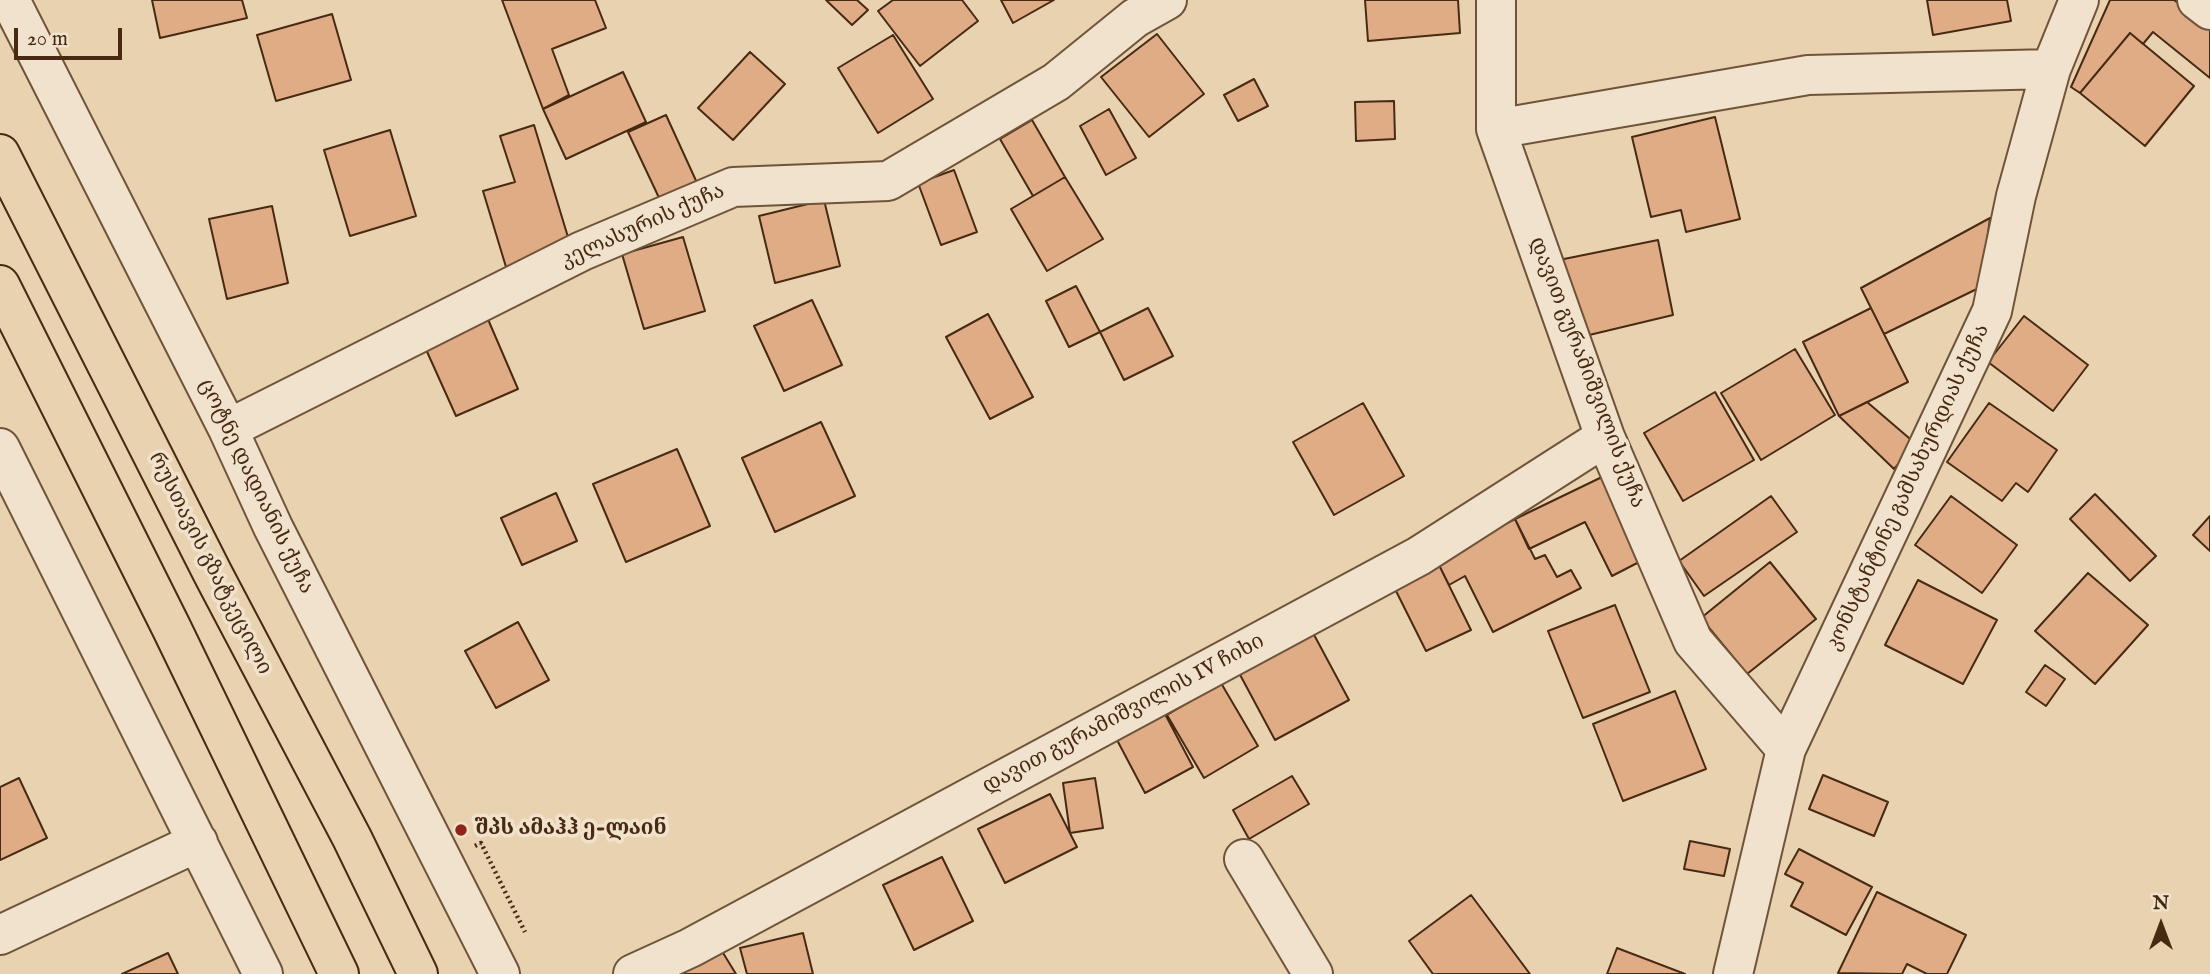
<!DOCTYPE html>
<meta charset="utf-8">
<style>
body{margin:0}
#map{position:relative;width:2210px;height:974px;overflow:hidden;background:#e8d2b0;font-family:"IM FELL English",serif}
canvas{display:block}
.north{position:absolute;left:2126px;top:890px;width:70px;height:70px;-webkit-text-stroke:5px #f0e2cc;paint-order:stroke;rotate:0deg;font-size:19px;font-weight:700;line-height:28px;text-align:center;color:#482a13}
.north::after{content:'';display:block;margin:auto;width:24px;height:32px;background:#482a13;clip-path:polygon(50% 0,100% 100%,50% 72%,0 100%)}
.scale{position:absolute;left:14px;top:28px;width:108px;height:32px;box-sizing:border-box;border:4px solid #482a13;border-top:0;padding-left:9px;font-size:21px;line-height:24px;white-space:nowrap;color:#482a13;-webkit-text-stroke:5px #f0e2cc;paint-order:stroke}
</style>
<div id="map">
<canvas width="2210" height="974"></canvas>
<div class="north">N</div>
<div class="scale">20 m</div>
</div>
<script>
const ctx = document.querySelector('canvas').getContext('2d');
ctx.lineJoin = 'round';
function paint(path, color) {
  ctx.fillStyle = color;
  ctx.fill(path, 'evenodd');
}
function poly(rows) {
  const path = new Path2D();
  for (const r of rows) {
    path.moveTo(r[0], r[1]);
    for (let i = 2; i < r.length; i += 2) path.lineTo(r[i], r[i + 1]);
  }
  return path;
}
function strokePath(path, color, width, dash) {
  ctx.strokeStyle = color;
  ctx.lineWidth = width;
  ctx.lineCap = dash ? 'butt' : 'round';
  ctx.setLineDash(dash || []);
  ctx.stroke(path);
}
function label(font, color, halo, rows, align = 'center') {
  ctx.font = font + ' "IM FELL English","Noto Serif Georgian",serif';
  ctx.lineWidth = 7;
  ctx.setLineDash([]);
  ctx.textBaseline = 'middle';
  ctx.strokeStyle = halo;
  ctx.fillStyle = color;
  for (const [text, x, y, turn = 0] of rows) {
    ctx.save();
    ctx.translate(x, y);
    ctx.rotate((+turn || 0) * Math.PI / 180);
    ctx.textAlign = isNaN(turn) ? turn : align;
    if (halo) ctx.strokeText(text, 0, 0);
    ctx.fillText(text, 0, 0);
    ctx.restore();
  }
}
const building = poly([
 [152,0,242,0,247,18,160,38,152,0],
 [502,0,595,0,606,28,552,49,569,95,543,109,502,0],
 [826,0,857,0,868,10,852,25,826,0],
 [893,0,962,0,978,21,920,66,878,11,893,0],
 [1001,0,1054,0,1013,23,1001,0],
 [1365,0,1458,0,1460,33,1368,41,1365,0],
 [1927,0,2007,0,2011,21,1933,35,1927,0],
 [2110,0,2174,0,2210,27,2210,78,2153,32,2143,44,2130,33,2080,93,2071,87,2110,0],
 [332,14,351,80,276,101,257,35,332,14],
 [2130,33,2194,86,2145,146,2080,93,2130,33],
 [1157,34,1204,94,1149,137,1101,77,1157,34],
 [893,35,933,99,878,133,838,68,893,35],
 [750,52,785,84,733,140,698,108,750,52],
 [623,72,646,122,566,159,543,109,623,72],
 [1254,79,1268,106,1238,121,1224,95,1254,79],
 [1394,101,1395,139,1356,141,1355,102,1394,101],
 [1109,109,1136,158,1106,175,1080,126,1109,109],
 [666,115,698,185,661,202,628,132,666,115],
 [1715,117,1740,219,1686,232,1681,210,1651,217,1632,137,1715,117],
 [1032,120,1065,177,1033,196,1000,139,1032,120],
 [534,125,571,247,506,267,483,191,515,182,500,136,534,125],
 [390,130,416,216,350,236,324,150,390,130],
 [954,170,977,232,941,245,918,183,954,170],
 [1065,177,1103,239,1047,271,1011,209,1065,177],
 [824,200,840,266,775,283,759,216,824,200],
 [272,206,288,283,227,299,209,219,272,206],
 [1990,218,1981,287,1884,334,1861,288,1990,218],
 [683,237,705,311,644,329,622,254,683,237],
 [1658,240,1673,315,1585,336,1559,260,1658,240],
 [1076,286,1100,332,1069,347,1046,301,1076,286],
 [812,300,842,365,784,391,754,326,812,300],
 [1148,308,1173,356,1124,380,1100,332,1148,308],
 [1871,308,1908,382,1839,416,1803,342,1871,308],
 [988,314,1033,397,990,419,946,337,988,314],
 [2024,316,2088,365,2053,411,1988,362,2024,316],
 [487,317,518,389,456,416,424,345,487,317],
 [1795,349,1835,415,1761,460,1721,393,1795,349],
 [1715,392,1754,460,1683,501,1644,433,1715,392],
 [1867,402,1916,444,1894,469,1839,416,1867,402],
 [1363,403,1404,476,1334,515,1293,442,1363,403],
 [1989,403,2057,450,2028,492,2016,483,2002,501,1947,462,1989,403],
 [821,422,855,496,775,532,742,458,821,422],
 [677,449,710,526,626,562,593,484,677,449],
 [1602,477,1643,560,1612,576,1585,522,1529,549,1515,519,1602,477],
 [556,493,577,541,522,565,501,518,556,493],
 [2095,494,2156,556,2130,581,2070,519,2095,494],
 [1771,496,1797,532,1704,596,1679,561,1771,496],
 [1951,496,2017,545,1982,593,1915,545,1951,496],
 [2210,516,2210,551,2193,535,2210,516],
 [1515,519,1535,559,1545,555,1557,577,1571,570,1581,588,1493,632,1465,576,1449,585,1436,559,1515,519],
 [1436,559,1471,630,1426,651,1391,581,1436,559],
 [1770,562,1816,619,1747,674,1701,618,1770,562],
 [2088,573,2148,625,2095,684,2035,631,2088,573],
 [1918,580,1997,620,1963,684,1885,645,1918,580],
 [1615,605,1650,692,1583,718,1548,631,1615,605],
 [518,622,549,680,496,708,465,651,518,622],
 [1312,631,1349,700,1275,740,1238,671,1312,631],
 [2045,665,2065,679,2046,706,2026,692,2045,665],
 [1221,683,1258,746,1204,778,1167,715,1221,683],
 [1675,691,1706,769,1623,801,1593,724,1675,691],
 [1165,714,1193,767,1145,793,1117,740,1165,714],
 [1823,775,1888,802,1874,836,1809,809,1823,775],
 [1292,776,1309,804,1249,839,1233,810,1292,776],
 [19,778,47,838,0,860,0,787,19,778],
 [1095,778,1103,828,1070,833,1063,783,1095,778],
 [1050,794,1077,847,1005,883,978,829,1050,794],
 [1690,841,1730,849,1724,876,1684,869,1690,841],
 [1799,849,1872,887,1846,935,1791,906,1803,883,1785,874,1799,849],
 [942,857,973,921,914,950,883,885,942,857],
 [1877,892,1966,935,1947,974,1927,974,1907,964,1902,974,1838,973,1877,892],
 [1471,895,1530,974,1433,974,1409,941,1471,895],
 [803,933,813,974,747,974,740,948,803,933],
 [720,948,736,974,676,974,720,948],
 [1617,948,1685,974,1607,974,1617,948],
 [168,953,178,974,122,974,168,953]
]);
paint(building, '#dfac86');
strokePath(building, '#482a13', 2);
const minor = poly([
 [10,0,228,429,273,527,500,974],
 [1496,0,1496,129,1605,437,1693,641,1786,749],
 [2197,0,2210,10],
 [1496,129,1808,75,2051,69],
 [228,429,582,251,733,187,888,181,1056,82,1135,18,1167,0],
 [0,448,263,974],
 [1244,859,1313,974],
 [0,935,198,842],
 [633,974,690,948,1419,556,1605,437],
 [1733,974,1786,749,1992,311,2016,196,2051,69,2079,0]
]);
const highway = poly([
 [0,154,213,574,352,838,418,974],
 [0,285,171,627,339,974]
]);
strokePath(minor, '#70543a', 42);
strokePath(highway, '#482a13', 42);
strokePath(poly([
 [475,846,481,843,525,932]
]), '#482a13', 4.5, [2, 3.5]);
strokePath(minor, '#f0e2cc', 38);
strokePath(highway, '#e8d2b0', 38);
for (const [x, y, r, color] of [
 [461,830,7,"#8f2418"]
]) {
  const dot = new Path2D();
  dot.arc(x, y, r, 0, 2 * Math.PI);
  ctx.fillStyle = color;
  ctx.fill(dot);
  strokePath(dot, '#f0e2cc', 2.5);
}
label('21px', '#482a13', '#f0e2cc', [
 ["კელასურის ქუჩა",643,227,-24],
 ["დავით გურამიშვილის ქუჩა",1586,373,69],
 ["ცოტნე დადიანის ქუჩა",255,487,64],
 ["კონსტანტინე გამსახურდიას ქუჩა",1909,488,-65],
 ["რუსთავის გზატკეცილი",209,564,63],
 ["დავით გურამიშვილის IV ჩიხი",1124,715,-28]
]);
label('bold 21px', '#482a13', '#f0e2cc', [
 ["შპს ამაჰჰ ე-ლაინ",475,830]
], 'left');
</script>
